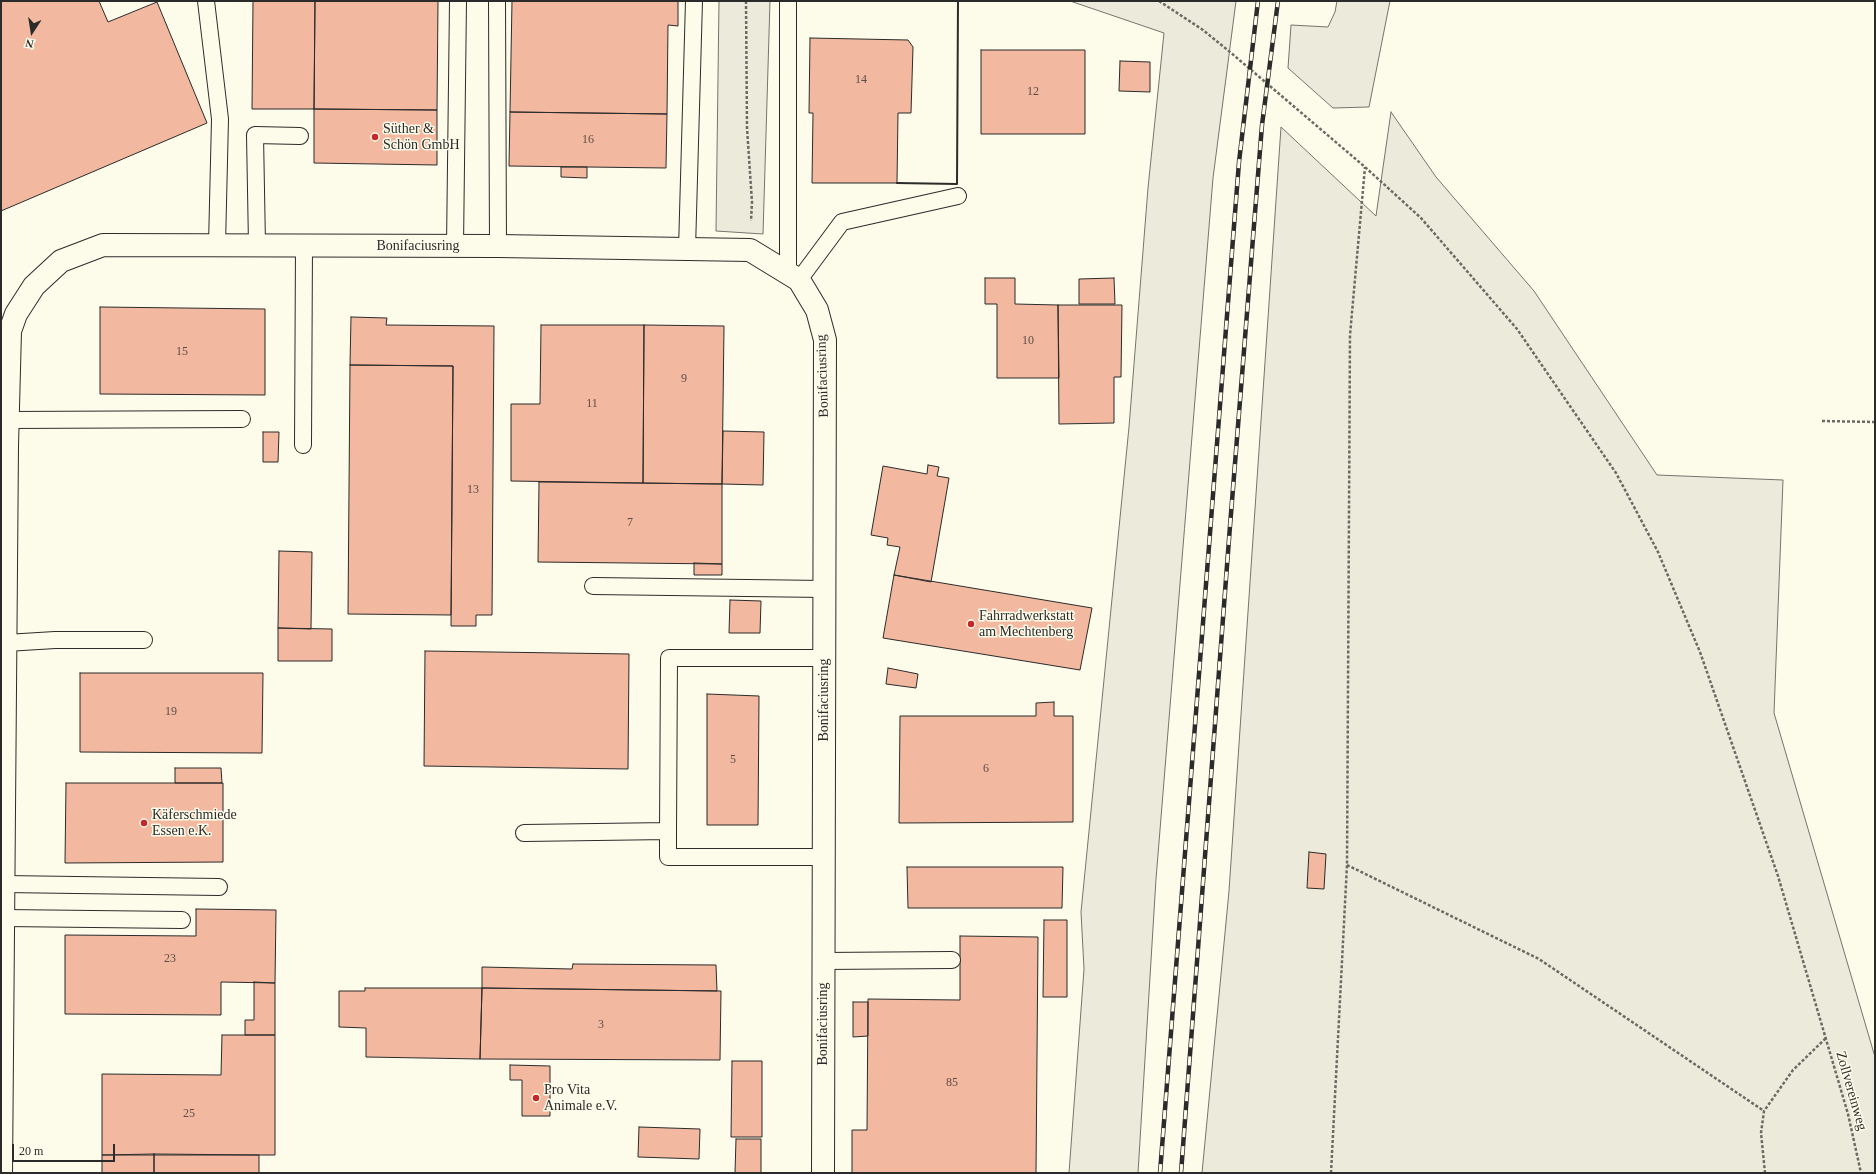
<!DOCTYPE html>
<meta charset="utf-8">
<style>
body{margin:0}
#map{position:relative;width:1876px;height:1174px;overflow:hidden;background:#fdfbea;font-family:Georgia,serif}
canvas{display:block}
.frame{position:absolute;inset:0;border:2px solid #2b2b2b;pointer-events:none}
.north{position:absolute;left:12px;top:12px;width:40px;height:40px;-webkit-text-stroke:3px #fdfbea;paint-order:stroke;rotate:192deg;font-size:11px;font-weight:700;line-height:16px;text-align:center;color:#2b2b2b}
.north::after{content:'';display:block;margin:auto;width:14px;height:18px;background:#2b2b2b;clip-path:polygon(50% 0,100% 100%,50% 72%,0 100%)}
.scale{position:absolute;left:12px;top:1144px;width:103px;height:18px;box-sizing:border-box;border:2px solid #2b2b2b;border-top:0;padding-left:5px;font-size:12px;line-height:14px;white-space:nowrap;color:#2b2b2b;-webkit-text-stroke:3px #fdfbea;paint-order:stroke}
</style>
<div id="map">
<canvas width="1876" height="1174"></canvas>
<div class="frame"></div>
<div class="north">N</div>
<div class="scale">20 m</div>
</div>
<script>
const ctx = document.querySelector('canvas').getContext('2d');
ctx.lineJoin = 'round';
function paint(path, color) {
  ctx.fillStyle = color;
  ctx.fill(path, 'evenodd');
}
function poly(rows) {
  const path = new Path2D();
  for (const r of rows) {
    path.moveTo(r[0], r[1]);
    for (let i = 2; i < r.length; i += 2) path.lineTo(r[i], r[i + 1]);
  }
  return path;
}
function strokePath(path, color, width, dash) {
  ctx.strokeStyle = color;
  ctx.lineWidth = width;
  ctx.lineCap = dash ? 'butt' : 'round';
  ctx.setLineDash(dash || []);
  ctx.stroke(path);
}
function label(font, color, halo, rows, align = 'center') {
  ctx.font = font + ' Georgia,serif';
  ctx.lineWidth = 3;
  ctx.setLineDash([]);
  ctx.textBaseline = 'middle';
  ctx.strokeStyle = halo;
  ctx.fillStyle = color;
  for (const [text, x, y, turn = 0] of rows) {
    ctx.save();
    ctx.translate(x, y);
    ctx.rotate((+turn || 0) * Math.PI / 180);
    ctx.textAlign = isNaN(turn) ? turn : align;
    if (halo) ctx.strokeText(text, 0, 0);
    ctx.fillText(text, 0, 0);
    ctx.restore();
  }
}
const green = poly([
 [719,1,770,1,763,234,716,231,719,1],
 [1070,1,1236,1,1213,178,1156,879,1138,1173,1069,1173,1084,969,1081,912,1129,427,1148,188,1164,33,1070,1],
 [1337,1,1390,1,1369,107,1333,108,1288,68,1291,25,1328,27,1335,12,1337,1],
 [1391,112,1436,177,1534,291,1657,475,1783,480,1774,713,1875,1057,1875,1173,1202,1173,1229,891,1281,127,1376,216,1391,112]
]);
paint(green, '#ecebdb');
strokePath(green, '#74746e', 1);
const building = poly([
 [1,1,99,1,108,22,157,2,207,123,1,211,1,1],
 [253,1,315,1,314,109,252,109,253,1],
 [315,1,438,1,437,110,314,109,315,1],
 [512,1,678,1,678,26,668,25,667,114,510,112,512,1],
 [810,38,908,40,913,47,911,113,898,113,897,183,812,183,813,113,809,113,810,38],
 [981,50,1085,50,1085,134,981,134,981,50],
 [1120,61,1150,62,1150,92,1119,91,1120,61],
 [314,109,437,110,437,165,314,163,314,109],
 [510,112,667,114,666,168,509,166,510,112],
 [561,167,587,167,587,178,561,177,561,167],
 [985,278,1015,278,1015,304,1058,305,1059,378,997,378,997,304,985,304,985,278],
 [1114,278,1115,304,1079,304,1079,279,1114,278],
 [1058,305,1122,305,1121,377,1114,377,1114,423,1059,424,1058,305],
 [100,307,265,309,265,395,100,394,100,307],
 [351,317,387,318,386,325,494,326,492,615,476,615,476,626,451,626,453,366,350,365,351,317],
 [541,325,644,325,643,483,511,481,511,404,540,404,541,325],
 [644,325,724,326,722,484,643,483,644,325],
 [350,365,453,366,451,615,348,614,350,365],
 [723,431,764,432,763,485,722,484,723,431],
 [263,432,279,432,278,462,263,462,263,432],
 [928,465,939,467,937,476,949,478,931,582,894,575,900,547,887,545,888,538,871,535,883,466,927,474,928,465],
 [539,482,722,484,722,564,538,562,539,482],
 [279,551,312,552,311,629,278,628,279,551],
 [694,563,722,564,722,575,694,575,694,563],
 [894,575,1092,608,1080,670,883,638,894,575],
 [730,600,761,601,760,633,729,633,730,600],
 [278,628,332,629,332,661,278,661,278,628],
 [425,651,629,654,628,769,424,766,425,651],
 [888,668,918,674,916,688,886,684,888,668],
 [80,673,263,673,262,753,80,752,80,673],
 [707,694,759,696,758,825,707,825,707,694],
 [1054,702,1054,716,1073,716,1073,822,899,823,900,716,1036,716,1036,703,1054,702],
 [175,768,221,768,222,783,175,783,175,768],
 [66,783,223,783,223,862,65,863,66,783],
 [1309,852,1326,854,1324,889,1307,888,1309,852],
 [907,867,1063,867,1062,908,908,908,907,867],
 [196,909,276,910,275,983,221,982,221,1015,65,1014,65,935,196,936,196,909],
 [1044,920,1067,920,1067,997,1043,997,1044,920],
 [960,936,1038,937,1036,1173,852,1173,852,1130,867,1130,868,999,960,1000,960,936],
 [573,964,716,965,717,991,482,988,482,967,572,969,573,964],
 [254,982,275,983,275,1035,245,1035,245,1020,254,1020,254,982],
 [365,988,482,988,480,1059,366,1057,366,1028,339,1027,339,991,365,991,365,988],
 [482,988,721,991,720,1060,480,1059,482,988],
 [853,1002,868,1002,868,1036,853,1037,853,1002],
 [222,1035,275,1035,275,1155,102,1155,102,1074,221,1075,222,1035],
 [732,1061,762,1061,762,1137,731,1137,732,1061],
 [510,1065,550,1066,550,1116,522,1116,522,1080,510,1080,510,1065],
 [639,1127,700,1129,699,1159,638,1157,639,1127],
 [736,1139,761,1139,761,1173,735,1173,736,1139],
 [154,1154,259,1155,259,1173,154,1173,154,1154],
 [154,1154,154,1173,102,1173,102,1155,154,1154]
]);
paint(building, '#f2b8a0');
strokePath(building, '#2b2b2b', 1);
const service = poly([
 [206,1,220,119,217,245],
 [497,1,498,246],
 [788,1,788,273],
 [257,245,255,135,300,136],
 [455,246,458,1],
 [687,249,694,1],
 [799,280,842,222,958,196],
 [7,420,242,419],
 [303,445,304,246],
 [593,586,824,589],
 [6,643,55,640,144,640],
 [524,833,668,831],
 [823,857,668,857,668,831,669,658,824,658],
 [4,884,219,887],
 [4,918,182,920],
 [823,961,952,960]
]);
const minor = poly([
 [1,1173,7,446,10,331,16,314,34,286,61,261,103,245,498,246,750,250,799,280,817,310,825,340,823,1173]
]);
strokePath(service, '#2b2b2b', 18);
strokePath(minor, '#2b2b2b', 24);
strokePath(poly([
 [746,1,747,128,752,202,751,221],
 [1159,1,1203,30,1230,52,1365,167,1421,218,1517,329,1616,473,1658,552,1700,652,1778,876,1848,1114,1861,1173],
 [1822,421,1875,422],
 [1347,865,1539,959,1764,1111],
 [1331,1173,1347,865,1350,335,1365,167],
 [1765,1173,1761,1133,1764,1111,1793,1070,1825,1039]
]), '#6a6964', 2.5, [3, 2]);
strokePath(service, '#fdfbea', 16);
strokePath(minor, '#fdfbea', 22);
const rail = poly([
 [1160,1173,1239,162,1258,1],
 [1181,1173,1230,526,1262,125,1278,1]
]);
strokePath(rail, '#2b2b2b', 4.5);
strokePath(rail, '#fdfbea', 3, [9]);
strokePath(poly([
 [897,183,957,184,958,1]
]), '#2b2b2b', 2);
for (const [x, y, r, color] of [
 [375,137,4,"#c62828"],
 [971,624,4,"#c62828"],
 [144,823,4,"#c62828"],
 [536,1098,4,"#c62828"]
]) {
  const dot = new Path2D();
  dot.arc(x, y, r, 0, 2 * Math.PI);
  ctx.fillStyle = color;
  ctx.fill(dot);
  strokePath(dot, '#fdfbea', 1.5);
}
label('12px', '#5d4e48', null, [
 ["14",861,80],
 ["12",1033,92],
 ["16",588,140],
 ["10",1028,341],
 ["15",182,352],
 ["9",684,379],
 ["11",592,404],
 ["13",473,490],
 ["7",630,523],
 ["19",171,712],
 ["5",733,760],
 ["6",986,769],
 ["23",170,959],
 ["3",601,1025],
 ["85",952,1083],
 ["25",189,1114]
]);
label('14px', '#2b2b2b', '#fdfbea', [
 ["Süther &",383,129],
 ["Schön GmbH",383,145],
 ["Fahrradwerkstatt",979,616],
 ["am Mechtenberg",979,632],
 ["Käferschmiede",152,815],
 ["Essen e.K.",152,831],
 ["Pro Vita",544,1090],
 ["Animale e.V.",544,1106]
], 'left');
label('14px', '#2b2b2b', '#fdfbea', [
 ["Bonifaciusring",418,246],
 ["Bonifaciusring",823,376,-92],
 ["Bonifaciusring",824,700,-90],
 ["Bonifaciusring",823,1024,-90],
 ["Zollvereinweg",1851,1091,74]
]);
</script>
